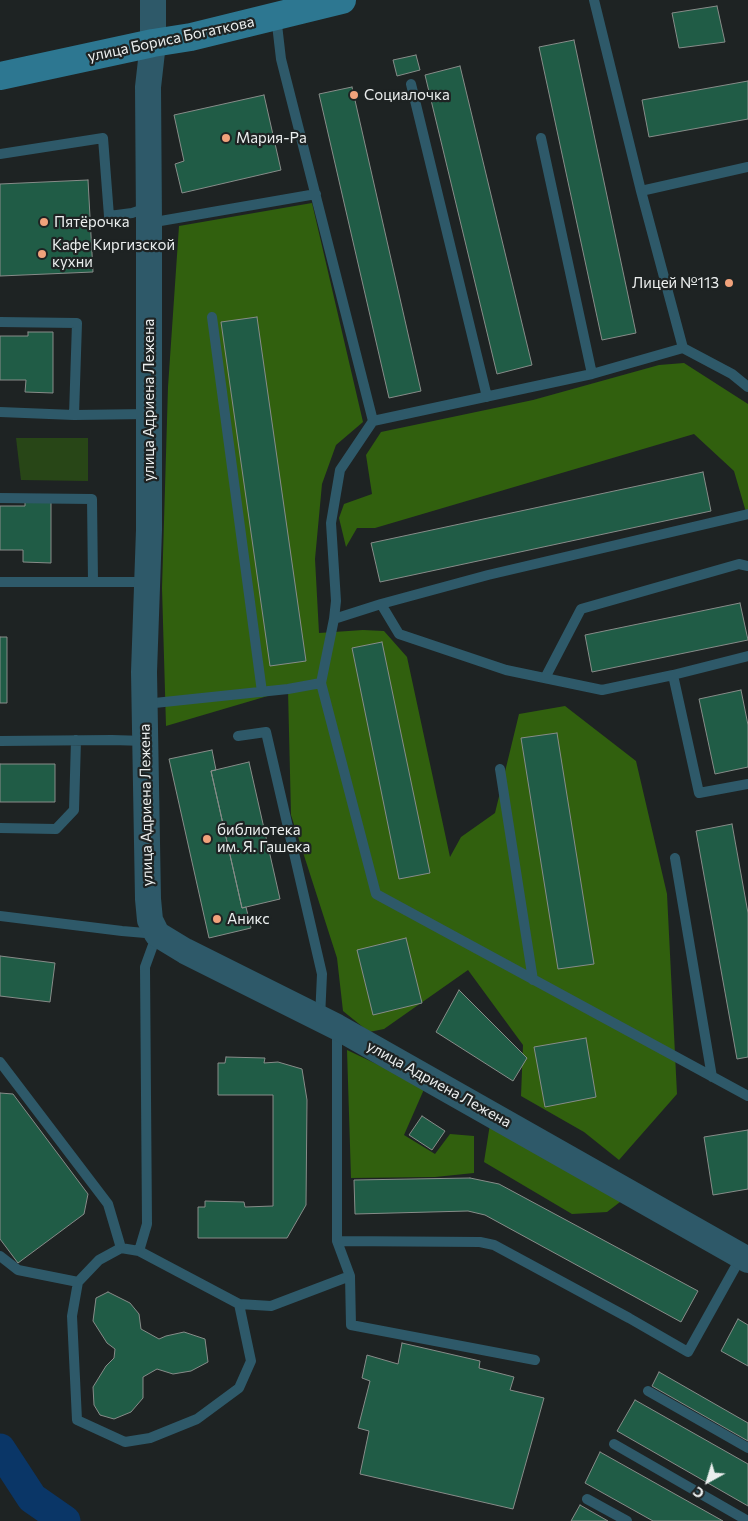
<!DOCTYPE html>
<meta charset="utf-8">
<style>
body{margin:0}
#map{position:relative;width:748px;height:1521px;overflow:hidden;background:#1e2323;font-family:Commissioner,sans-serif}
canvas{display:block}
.north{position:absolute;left:683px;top:1456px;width:50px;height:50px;-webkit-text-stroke:4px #1e2323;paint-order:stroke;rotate:219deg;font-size:14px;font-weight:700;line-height:20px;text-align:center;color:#ebeeee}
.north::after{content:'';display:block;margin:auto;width:18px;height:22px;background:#ebeeee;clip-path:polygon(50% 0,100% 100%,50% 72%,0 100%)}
</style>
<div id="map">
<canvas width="748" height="1521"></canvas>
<div class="north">С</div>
</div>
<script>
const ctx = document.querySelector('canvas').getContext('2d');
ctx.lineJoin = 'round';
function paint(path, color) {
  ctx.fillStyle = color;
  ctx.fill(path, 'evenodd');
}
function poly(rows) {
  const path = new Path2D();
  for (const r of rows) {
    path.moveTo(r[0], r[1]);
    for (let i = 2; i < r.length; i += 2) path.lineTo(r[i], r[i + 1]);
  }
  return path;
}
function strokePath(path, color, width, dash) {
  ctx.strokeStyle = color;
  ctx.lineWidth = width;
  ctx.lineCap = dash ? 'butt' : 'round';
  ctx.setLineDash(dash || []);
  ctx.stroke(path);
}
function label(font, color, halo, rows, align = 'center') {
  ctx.font = font + ' Commissioner,sans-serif';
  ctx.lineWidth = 4.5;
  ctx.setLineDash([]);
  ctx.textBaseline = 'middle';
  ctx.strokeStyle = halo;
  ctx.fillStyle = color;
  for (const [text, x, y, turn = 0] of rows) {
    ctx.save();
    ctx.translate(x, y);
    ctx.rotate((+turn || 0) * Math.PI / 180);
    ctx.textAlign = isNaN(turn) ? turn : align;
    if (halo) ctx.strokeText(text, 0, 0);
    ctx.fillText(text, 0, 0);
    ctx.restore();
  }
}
paint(poly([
 [16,438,88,438,88,481,21,480]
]), '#284617');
paint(poly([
 [312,203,363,422,336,445,322,484,315,559,319,633,363,630,384,631,407,657,450,857,461,837,495,813,519,714,565,706,636,761,667,894,677,1094,619,1160,584,1132,521,1096,523,1045,468,970,384,1029,369,1032,343,1011,337,958,291,815,288,690,166,726,162,588,168,387,179,226],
 [684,363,748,404,748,519,734,471,694,434,375,528,357,528,346,547,339,518,344,504,372,494,366,455,381,432,533,400,659,365],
 [347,1050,425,1087,404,1135,435,1154,450,1134,474,1136,474,1173,435,1177,351,1178],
 [490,1124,624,1199,607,1212,572,1214,484,1162]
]), '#31600e');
strokePath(poly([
 [0,1449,32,1498,65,1521]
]), '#0a3667', 31);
const building = poly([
 [717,6,725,42,679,48,672,13,717,6],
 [574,40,636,333,602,340,539,47,574,40],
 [416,55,420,70,397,76,393,60,416,55],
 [460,66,532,365,497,374,425,75,460,66],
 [748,81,748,119,649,137,642,100,748,81],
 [352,87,421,391,389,398,319,94,352,87],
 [264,95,281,170,182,193,175,164,184,161,174,115,264,95],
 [88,180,93,272,0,276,0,184,88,180],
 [257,317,306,661,270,666,221,322,257,317],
 [28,332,53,332,53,393,25,392,26,380,0,380,0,336,28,336,28,332],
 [703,472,711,511,380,582,371,543,703,472],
 [25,502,51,502,51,563,23,562,23,550,0,550,0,506,25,506,25,502],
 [740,603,748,640,592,672,585,635,740,603],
 [0,637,7,637,7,703,0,703,0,637],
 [382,642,430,873,399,879,352,648,382,642],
 [741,690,748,725,748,767,715,774,699,699,741,690],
 [557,733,594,964,558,969,521,738,557,733],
 [212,750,216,770,211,771,242,908,246,907,251,928,209,938,169,759,212,750],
 [249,762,280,899,242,908,211,771,249,762],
 [0,764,55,764,55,802,0,802,0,764],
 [732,824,748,913,748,1057,737,1059,696,831,732,824],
 [406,938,422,1003,373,1015,357,950,406,938],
 [0,956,55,963,50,1002,0,996,0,956],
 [459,990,527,1058,513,1081,436,1032,459,990],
 [586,1038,596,1097,545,1107,534,1047,586,1038],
 [226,1057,265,1058,264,1063,278,1062,302,1069,307,1100,306,1205,287,1238,198,1238,198,1207,205,1207,205,1201,244,1202,245,1207,273,1206,273,1095,218,1095,218,1063,225,1063,226,1057],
 [0,1093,13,1094,88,1194,84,1214,18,1263,0,1239,0,1093],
 [422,1116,445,1131,432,1150,409,1135,422,1116],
 [748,1130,748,1189,713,1195,704,1137,748,1130],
 [470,1178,499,1184,698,1291,681,1322,485,1215,468,1211,355,1214,354,1180,470,1178],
 [108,1292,130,1303,139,1314,141,1329,159,1339,166,1336,184,1332,205,1339,208,1362,191,1371,173,1374,157,1369,143,1377,143,1398,131,1412,114,1419,100,1415,94,1405,93,1387,106,1366,114,1358,115,1349,107,1343,93,1321,96,1298,108,1292],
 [738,1319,748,1325,748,1366,721,1351,738,1319],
 [402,1343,480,1361,479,1368,514,1377,510,1390,544,1398,513,1509,360,1474,369,1431,358,1428,370,1381,362,1378,367,1355,398,1364,402,1343],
 [659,1372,748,1423,748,1441,652,1386,659,1372],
 [635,1400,748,1464,748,1506,617,1431,635,1400],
 [600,1452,723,1521,653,1521,585,1483,600,1452],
 [580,1505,608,1521,571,1521,580,1505]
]);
paint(building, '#205c46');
strokePath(building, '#878c89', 1);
strokePath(poly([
 [594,0,641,191,683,348],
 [276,16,281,59,373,421],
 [411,84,487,397],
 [541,138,592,374],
 [0,154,103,138,109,216,132,213,147,208],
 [641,191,748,167],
 [149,223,316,194],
 [212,317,262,692],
 [0,322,77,323,74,415],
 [0,412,74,415,148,414],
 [0,498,92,499,93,582],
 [748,514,488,575,381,604,334,619,321,683,376,894,748,1096],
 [0,582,146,582],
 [381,604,399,634,506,670,602,690,673,675,748,656],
 [334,619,336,601,331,523,340,470,373,421,592,374,683,348,732,374,748,387],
 [673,675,699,793,748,784],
 [545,678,581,609,739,564,748,566],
 [145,704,288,689,321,683],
 [238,736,266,732,322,974,320,1018],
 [0,741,112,740,145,741],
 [500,769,533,980],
 [0,828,56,829,74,810,76,740],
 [675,858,712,1077],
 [0,916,122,931,157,934,145,967,147,1224,139,1251],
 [337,1028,337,1241,350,1276,351,1325,535,1360],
 [0,1062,108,1204,121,1248],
 [337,1241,480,1242,494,1245,629,1318,688,1352,741,1257],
 [0,1256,18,1270,78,1282],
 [239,1304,251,1361,239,1388,197,1419,150,1438,125,1442,77,1420,72,1316,78,1282,99,1260,121,1248,139,1251,239,1304,271,1306,350,1276],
 [648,1391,748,1448],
 [614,1444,748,1521],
 [587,1499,627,1521]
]), '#2e5969', 10);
strokePath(poly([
 [153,0,153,43,148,87,149,223,149,530,144,672,148,899,150,920,157,934,185,951,337,1027,748,1260]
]), '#2e5969', 26);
strokePath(poly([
 [0,76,153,43,191,37,342,0]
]), '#2d7791', 28);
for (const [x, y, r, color] of [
 [354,95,5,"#f1a27b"],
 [226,138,5,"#f1a27b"],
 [44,222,5,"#f1a27b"],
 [42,254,5,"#f1a27b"],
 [729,283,5,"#f1a27b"],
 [207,839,5,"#f1a27b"],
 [217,919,5,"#f1a27b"]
]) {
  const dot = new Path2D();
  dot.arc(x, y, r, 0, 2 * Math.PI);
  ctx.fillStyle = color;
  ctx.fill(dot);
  strokePath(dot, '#1e2323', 2);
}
label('15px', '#ebeeee', '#1e2323', [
 ["улица Бориса Богаткова",171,39,-12],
 ["улица Адриена Лежена",149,400,-90],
 ["улица Адриена Лежена",146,805,-91],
 ["улица Адриена Лежена",439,1084,29]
]);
label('15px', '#ebeeee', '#1e2323', [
 ["Социалочка",364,95],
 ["Мария-Ра",236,138],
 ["Пятёрочка",54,222],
 ["Кафе Киргизской",52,245],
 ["кухни",52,262],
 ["Лицей №113",719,283,"right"],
 ["библиотека",217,830],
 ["им. Я. Гашека",217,847],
 ["Аникс",227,919]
], 'left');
</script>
